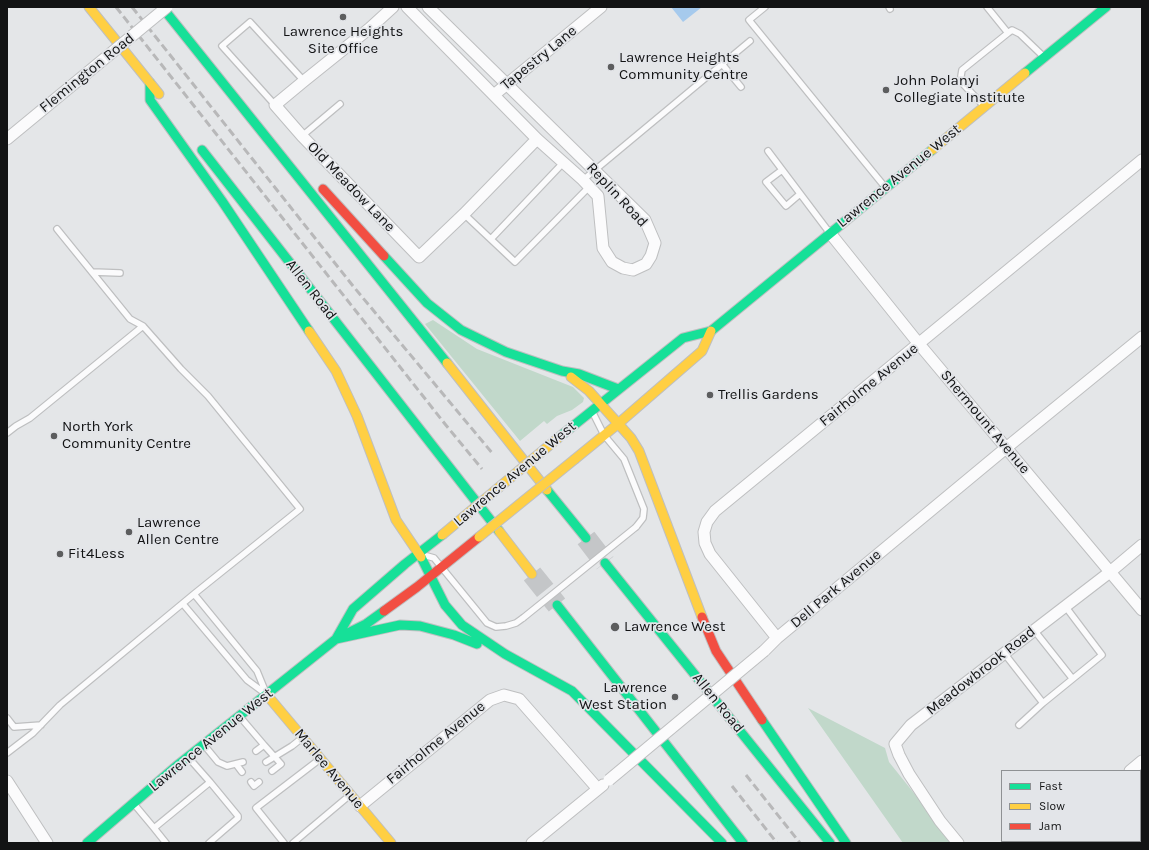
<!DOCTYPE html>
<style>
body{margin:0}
#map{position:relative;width:1149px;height:850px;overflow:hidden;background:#e4e6e8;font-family:Karla,sans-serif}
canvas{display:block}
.frame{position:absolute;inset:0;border:8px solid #121314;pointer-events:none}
.legend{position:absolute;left:1001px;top:770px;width:140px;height:72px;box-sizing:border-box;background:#e3e5e9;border:1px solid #8f9194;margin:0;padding:5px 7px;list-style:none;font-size:12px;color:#121314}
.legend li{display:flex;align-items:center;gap:8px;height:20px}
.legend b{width:20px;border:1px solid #8f9194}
</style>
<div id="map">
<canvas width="1149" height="850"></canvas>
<div class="frame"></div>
<ul class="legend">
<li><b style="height:5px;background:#16e098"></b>Fast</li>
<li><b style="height:5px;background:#ffcf43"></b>Slow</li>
<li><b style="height:5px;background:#f24e42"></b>Jam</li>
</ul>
</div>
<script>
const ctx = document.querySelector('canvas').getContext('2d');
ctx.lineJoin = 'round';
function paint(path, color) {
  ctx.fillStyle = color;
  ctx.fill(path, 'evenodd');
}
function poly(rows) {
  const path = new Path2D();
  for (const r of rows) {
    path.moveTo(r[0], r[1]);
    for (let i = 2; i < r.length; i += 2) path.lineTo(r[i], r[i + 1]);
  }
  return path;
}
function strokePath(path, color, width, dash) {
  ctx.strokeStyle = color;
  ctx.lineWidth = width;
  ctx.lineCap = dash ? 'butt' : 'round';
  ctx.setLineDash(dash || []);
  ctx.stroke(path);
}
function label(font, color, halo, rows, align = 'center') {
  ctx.font = font + ' Karla,sans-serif';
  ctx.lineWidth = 3.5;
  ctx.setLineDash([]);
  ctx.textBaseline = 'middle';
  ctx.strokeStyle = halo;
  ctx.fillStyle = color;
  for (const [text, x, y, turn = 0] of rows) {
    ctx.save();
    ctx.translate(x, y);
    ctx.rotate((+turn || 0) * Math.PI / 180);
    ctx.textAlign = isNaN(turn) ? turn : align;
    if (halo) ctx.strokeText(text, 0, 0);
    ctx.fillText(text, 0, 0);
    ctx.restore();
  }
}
paint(poly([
 [433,320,477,349,573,387,584,398,583,402,572,410,557,416,547,424,544,421,520,441,425,324],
 [808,708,885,748,889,762,954,843,903,843]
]), '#c1d8ca');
paint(poly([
 [671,7,702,7,683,22]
]), '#a6caed');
strokePath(poly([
 [586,538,605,563],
 [532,574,557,605]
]), '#c4c6c8', 21, [21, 10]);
const lane = poly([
 [765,7,749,20,885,187],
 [889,7,890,9],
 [987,7,1008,33],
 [722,64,741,87],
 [275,105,222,46,250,22,304,81],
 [983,105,963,84,961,76,962,70,1008,33,1012,30,1020,34,1044,57],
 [302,136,340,104],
 [768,151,829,232],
 [782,170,766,182,786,206,800,194],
 [583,180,750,41],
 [464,214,515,262,589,187],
 [57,229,130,319,143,326],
 [491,239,563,163],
 [92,272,120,273],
 [592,411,604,435,624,459,644,509,643,518,636,527],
 [7,433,16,426,30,418,143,326,181,369,208,396,300,509,194,594,60,705,33,733,7,753],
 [427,556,434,558,487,623,496,627,506,626,516,623,523,618],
 [194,594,257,671,266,693],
 [183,604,247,680,266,694],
 [1034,630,1072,678],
 [1004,653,1043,703,1102,655,1065,606],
 [7,718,14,727,41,725],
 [241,718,264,745,256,751],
 [1019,725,1043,703],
 [204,745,218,762,227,766,243,762],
 [264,745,281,764,272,771],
 [266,762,292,746,302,738],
 [236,764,242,772],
 [251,782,254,786,259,782],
 [134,804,154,828,210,782,188,757],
 [154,828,166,843],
 [209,843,238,818,238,816,210,782],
 [284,843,256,808,320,759],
 [293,843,350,795]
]);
const street = poly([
 [393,7,370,28,304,81,275,105,302,136,419,257,464,214,537,139],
 [407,7,537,139,583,180,598,196,603,248,612,262,623,268,633,270,646,264,651,256,655,243,645,220,428,7],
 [495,94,601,7],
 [7,139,87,73],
 [830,233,919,344,1142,610],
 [777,638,710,554,705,543,704,532,707,522,715,511,1142,160],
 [764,651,777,638,1006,448,1142,337],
 [1130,771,1142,761],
 [7,781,47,843],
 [360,806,490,700,504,695,519,699,598,789],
 [532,843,603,785],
 [958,843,940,821,909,774,899,755,895,744,911,725,1110,572,1142,545],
 [1044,843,1047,841]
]);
const fast = poly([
 [162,7,447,363],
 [1025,73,1106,7],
 [150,83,150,100,222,201,309,331],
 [202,150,499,531],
 [384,256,427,303,461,330,506,352,562,371,579,374,618,389],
 [558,438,683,338,711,331,932,150],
 [547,490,586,538],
 [421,557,445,605,462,625,505,654,572,691,722,843],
 [605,563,830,843],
 [557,605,743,843],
 [336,639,353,609,405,564,442,535],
 [336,639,400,625,420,626,454,635,477,644],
 [762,720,846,843],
 [87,843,179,764,336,639,366,624,384,611]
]);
const slow = poly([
 [89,7,159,94],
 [932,150,1025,73],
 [309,331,336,371,357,416,396,520,421,557],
 [447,363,547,490],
 [571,377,589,391,631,438,639,451,702,617],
 [575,459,619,423,702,351,711,331],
 [499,531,532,574],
 [267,695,391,843]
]);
const jam = poly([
 [323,189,384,256],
 [384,611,417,587,479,537],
 [702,617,716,651,762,720]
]);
strokePath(lane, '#bebfc0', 8);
strokePath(street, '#bebfc0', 13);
strokePath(fast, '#bebfc0', 11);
strokePath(slow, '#bebfc0', 11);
strokePath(jam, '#bebfc0', 11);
strokePath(lane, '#fbfbfc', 5.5);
strokePath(street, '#fbfbfc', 11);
strokePath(fast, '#16e098', 9);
strokePath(slow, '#ffcf43', 9);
strokePath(jam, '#f24e42', 9);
strokePath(poly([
 [116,7,445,424,482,469],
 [132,7,353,286,493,454],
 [746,775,800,843],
 [732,786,777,843]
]), '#b8b8b9', 3, [8, 4]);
const laneBridge = poly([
 [523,618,636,527]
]);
const streetBridge = poly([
 [87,73,167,7],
 [609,780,764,651]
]);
const slowBridge = poly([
 [442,535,558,438],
 [479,537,575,459]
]);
strokePath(laneBridge, '#bebfc0', 8, []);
strokePath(streetBridge, '#bebfc0', 13, []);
strokePath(slowBridge, '#bebfc0', 11, []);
strokePath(laneBridge, '#fbfbfc', 5.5);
strokePath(streetBridge, '#fbfbfc', 11);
strokePath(slowBridge, '#ffcf43', 9);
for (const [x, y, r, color] of [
 [343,17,4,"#5c5d5e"],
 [611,67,4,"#5c5d5e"],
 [886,90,4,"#5c5d5e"],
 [710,395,4,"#5c5d5e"],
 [54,436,4,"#5c5d5e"],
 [129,532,4,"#5c5d5e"],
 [60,554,4,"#5c5d5e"],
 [615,627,5,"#5c5d5e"],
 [675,697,4,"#5c5d5e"]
]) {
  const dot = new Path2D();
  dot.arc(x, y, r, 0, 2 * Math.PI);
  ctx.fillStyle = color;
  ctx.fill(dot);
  strokePath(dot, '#e3e5e9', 1.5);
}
label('15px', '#121314', '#e3e5e9', [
 ["Lawrence Heights",343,32,"center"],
 ["Site Office",343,49,"center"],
 ["Lawrence Heights",619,58],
 ["Community Centre",619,75],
 ["John Polanyi",894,81],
 ["Collegiate Institute",894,98],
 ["Trellis Gardens",718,395],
 ["North York",62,427],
 ["Community Centre",62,444],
 ["Lawrence",137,523],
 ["Allen Centre",137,540],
 ["Fit4Less",68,554],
 ["Lawrence West",624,627],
 ["Lawrence",667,688,"right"],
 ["West Station",667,705,"right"]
], 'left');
label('15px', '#121314', '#e3e5e9', [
 ["Tapestry Lane",539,58,-39],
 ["Flemington Road",87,73,-39],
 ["Lawrence Avenue West",899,176,-39],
 ["Old Meadow Lane",351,187,46],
 ["Replin Road",617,195,47],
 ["Allen Road",311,290,52],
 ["Fairholme Avenue",869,385,-39],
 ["Shermount Avenue",985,422,50],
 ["Lawrence Avenue West",515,474,-40],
 ["Dell Park Avenue",836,589,-40],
 ["Meadowbrook Road",981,671,-38],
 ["Allen Road",718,703,51],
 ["Lawrence Avenue West",211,740,-39],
 ["Fairholme Avenue",436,743,-39],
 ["Marlee Avenue",329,769,50]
]);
</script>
